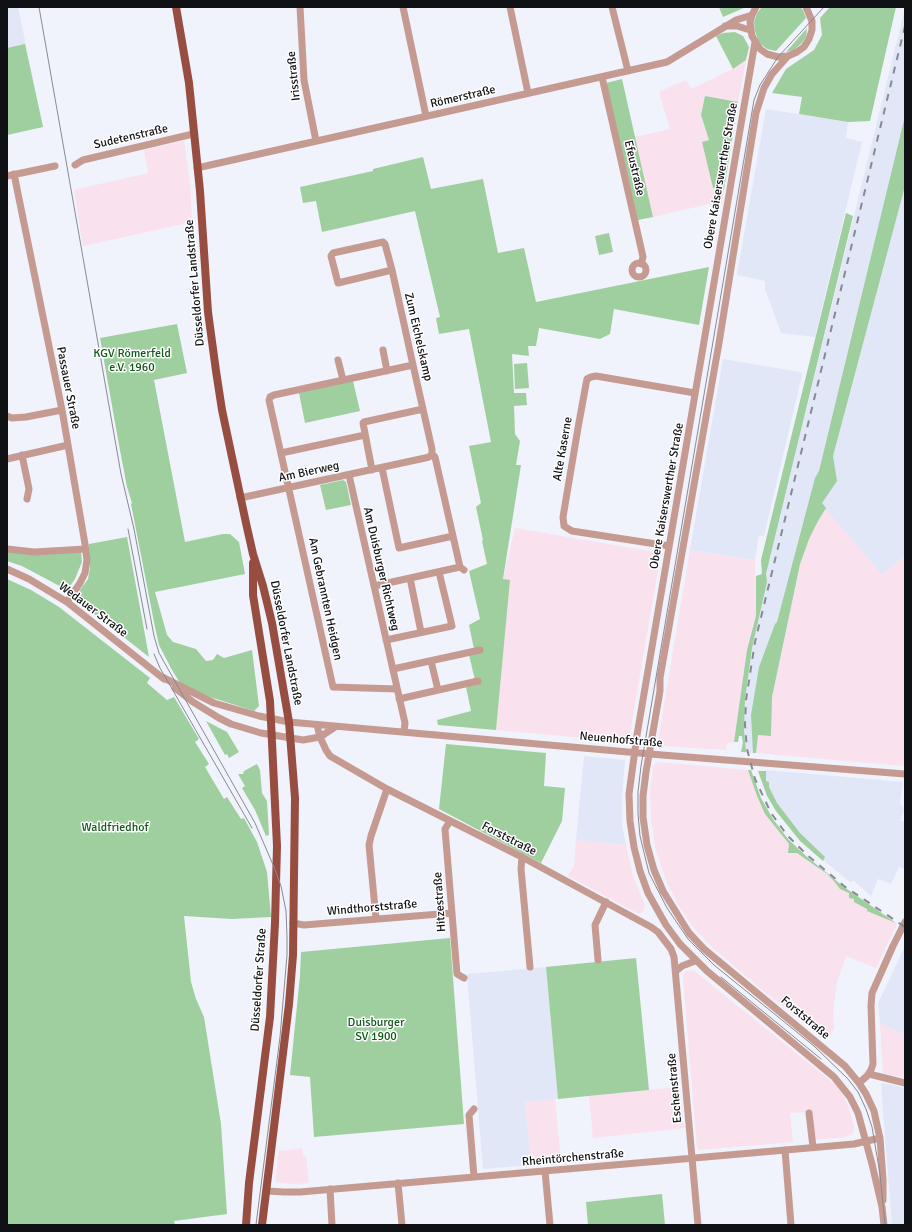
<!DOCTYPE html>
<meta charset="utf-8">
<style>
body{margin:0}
#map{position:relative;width:912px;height:1232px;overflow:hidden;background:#f0f2fc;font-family:Signika,sans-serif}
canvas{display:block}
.frame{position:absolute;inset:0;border:8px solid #101114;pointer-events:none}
</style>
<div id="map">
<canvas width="912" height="1232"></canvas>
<div class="frame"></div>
</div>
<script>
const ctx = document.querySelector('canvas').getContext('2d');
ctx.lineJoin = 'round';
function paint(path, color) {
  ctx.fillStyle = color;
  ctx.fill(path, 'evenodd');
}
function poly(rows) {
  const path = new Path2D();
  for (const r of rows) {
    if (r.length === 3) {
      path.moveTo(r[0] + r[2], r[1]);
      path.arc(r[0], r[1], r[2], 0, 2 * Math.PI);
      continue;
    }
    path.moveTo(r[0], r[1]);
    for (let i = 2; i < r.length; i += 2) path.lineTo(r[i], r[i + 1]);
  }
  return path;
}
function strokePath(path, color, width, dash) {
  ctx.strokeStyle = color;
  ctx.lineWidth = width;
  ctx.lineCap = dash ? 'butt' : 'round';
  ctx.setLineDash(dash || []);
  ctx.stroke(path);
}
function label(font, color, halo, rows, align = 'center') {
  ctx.font = font + ' Signika,sans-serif';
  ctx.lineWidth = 3;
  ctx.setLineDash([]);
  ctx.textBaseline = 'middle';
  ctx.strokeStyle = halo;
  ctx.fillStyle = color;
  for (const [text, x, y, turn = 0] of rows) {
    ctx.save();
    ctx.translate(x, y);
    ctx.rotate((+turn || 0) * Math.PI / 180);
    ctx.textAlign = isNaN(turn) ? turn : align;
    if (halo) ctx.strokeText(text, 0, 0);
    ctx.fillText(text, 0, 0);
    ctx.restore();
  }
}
paint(poly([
 [746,60,738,102,705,96,701,115,709,140,703,142,713,188,724,190,722,205,713,203,653,217,635,137,670,129,659,92,686,80,691,89,733,69],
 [184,141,190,183,192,222,83,246,74,190,148,173,144,150],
 [826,508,882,575,905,556,905,766,756,753,758,735,771,736,772,697,800,564,809,539,818,521],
 [515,528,661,553,630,733,619,741,496,730,510,580,503,580],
 [690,550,755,560,756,616,747,650,734,742,727,743,726,750,664,746,658,741],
 [658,762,748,770,757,796,765,814,790,846,866,906,897,924,876,968,846,956,837,982,833,1011,834,1029,827,1040,762,990,712,947,693,927,679,906,667,883,655,847,651,818,650,793,653,766],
 [576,840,626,845,633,876,645,905,644,910,641,913,637,913,568,876,574,866],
 [693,970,837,1086,844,1097,849,1109,854,1126,854,1131,852,1134,845,1137,815,1140,806,1112,790,1113,793,1142,699,1150,697,1148,683,977,684,973,687,971],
 [880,1023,905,1035,905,1078,883,1073],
 [679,1087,684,1128,593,1138,589,1096],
 [555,1099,561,1163,531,1165,525,1102],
 [302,1148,303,1155,306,1156,309,1183,295,1184,275,1182,279,1150,284,1151]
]), '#f9e1ed');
paint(poly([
 [7,7,18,7,43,127,7,135],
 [905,8,905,116,901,134,905,136,905,556,882,575,826,509,818,521,809,539,800,564,772,697,771,736,758,735,756,753,743,753,741,728,742,687,747,650,756,616,756,576,766,574],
 [766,109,848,122,846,138,862,142,815,337,781,333,765,289,765,281,737,275],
 [723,359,800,372,802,375,764,536,759,535,755,560,690,550],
 [584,756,625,760,622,797,622,825,626,845,576,840],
 [765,770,903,782,900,803,904,810,900,821,905,821,905,869,899,867,891,884,878,879,871,896,854,881,850,882,823,860,824,858,804,841,779,808,765,782],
 [905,946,905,1035,880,1023,878,1003],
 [546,967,558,1099,525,1102,531,1165,483,1169,467,974],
 [883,1083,905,1088,905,1225,892,1225,881,1084]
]), '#e2e7f7');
paint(poly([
 [719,7,746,7,723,17],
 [762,7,800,7,803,10,806,18,776,51,767,49,762,45,758,40,755,31,754,22,757,13],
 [830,7,896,7,870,121,848,122,799,114,802,97,772,93,786,69,814,50,822,35,820,18],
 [807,28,806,37,801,44,794,50,786,52],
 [735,32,743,36,749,47,746,60,733,69,716,36,723,33],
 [25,44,43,127,7,135,7,48],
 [622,79,653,217,638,220,606,83],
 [705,96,738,102,724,190,713,188,702,142,709,140,701,115],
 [905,116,905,186,833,456,837,481,822,503,826,508,818,521,809,539,800,564,772,697,771,736,758,735,756,753,753,753,751,715,759,667,775,624,777,622,815,478,819,471],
 [423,157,431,189,483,179,498,253,524,248,536,302,709,267,699,325,614,309,610,334,600,339,539,328,536,346,528,346,529,356,512,354,514,393,526,393,527,405,514,406,515,434,520,441,516,465,521,465,503,579,510,580,496,730,438,725,437,720,471,711,466,687,475,680,469,655,474,649,469,625,480,619,469,571,487,564,482,541,483,540,476,507,481,503,469,446,491,442,469,329,439,334,436,318,440,317,415,211,322,232,316,201,303,203,300,187,373,171,373,169],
 [846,213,853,216,766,574,767,582,752,648,745,699,744,730,746,752,741,752,743,743,742,736,739,736,738,742,734,742,747,650,756,616,756,576,762,574,761,560],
 [609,233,613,252,599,255,595,236],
 [177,324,187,373,154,380,185,542,223,534,230,534,239,542,245,574,155,592,167,635,173,642,196,649,206,661,213,660,217,654,224,658,252,650,259,706,254,711,207,696,180,683,172,670,159,645,155,627,131,504,132,503,127,487,119,445,100,338],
 [527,363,529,388,515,389,514,364],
 [353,381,360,411,305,423,299,393],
 [343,480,346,482,351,505,326,510,320,485],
 [127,537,149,657,74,598,88,579,90,568,89,544],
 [7,551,81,551,82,562,75,579,67,590,22,566,7,561],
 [7,579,31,590,59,607,150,678,147,683,167,700,174,697,199,739,195,742,209,764,205,767,224,799,227,797,241,819,244,818,257,842,267,872,271,917,232,919,184,916,191,982,196,999,204,1017,221,1124,227,1214,174,1221,175,1225,7,1225],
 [206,721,227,732,239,752,229,758,227,754,225,755],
 [446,744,546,753,544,786,565,788,562,821,541,863,439,809],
 [257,764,260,770,262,793,267,801,269,835,266,836,255,810,242,788,245,786,238,774,243,774,244,771],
 [748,770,751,770,761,798,773,819,788,839,806,856,844,887,896,923,867,911,867,909,854,902,854,899,849,898,849,893,840,889,834,881,827,874,797,853,788,853,789,844,765,814,757,796],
 [758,771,766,771,766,781,769,782,769,787,777,803,800,833,825,857,823,861,800,841,776,811,767,796],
 [450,938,464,1124,314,1137,310,1077,290,1075,300,976,301,952],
 [636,958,649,1090,558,1099,546,967],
 [662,1194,665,1225,588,1225,586,1202]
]), '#9fcf9e');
strokePath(poly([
 [300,7,304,80,316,141],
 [403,7,426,116],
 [510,7,528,93],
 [612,7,628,71],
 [756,7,752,15,750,22,752,36,760,49,767,54,778,57,788,56,797,52,804,47,809,39,812,30,812,21,806,7],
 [725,26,737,26,750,30],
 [755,42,637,735,629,794,630,821,634,847,640,871,648,893,666,925,680,944,707,971,834,1077,850,1097,858,1113,872,1164,882,1207,884,1225],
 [788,56,772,74,764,88,756,113,719,343,660,678,660,691,646,772,643,796,643,817,647,845,654,870,663,891,689,933,704,949,845,1066,859,1083,866,1094,874,1111,877,1125,880,1138,883,1180,883,1200],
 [602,77,641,248,643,257,641,264],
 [75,165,83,160,193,134],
 [197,168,667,62,736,20,752,15],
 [14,174,62,410,85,544,87,560,85,573,80,583,67,602],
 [7,176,55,166],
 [639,270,7],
 [392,270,338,283,331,256,333,253,383,242,385,244,392,270,404,324,413,365,432,449,432,454,435,457,460,567,464,570],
 [383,350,387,371],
 [338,360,343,380],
 [7,416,12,418,26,417,62,410],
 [281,453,365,435],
 [22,455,29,489,27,499],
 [7,459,68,445],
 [382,468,399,548,453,536],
 [372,470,363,423,364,422,423,409],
 [349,475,405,723,404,732],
 [240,498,425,458,429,457,432,454],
 [669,546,572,531,564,526,563,517,578,428,586,384,587,379,591,377,596,376,695,393],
 [7,549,34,552,86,549],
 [7,569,29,579,67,602,164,679],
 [410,578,421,632],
 [374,586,460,567],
 [386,640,452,626,439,572],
 [431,661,438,690],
 [393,669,480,650],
 [162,677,214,703,259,716,289,722,662,755,905,774],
 [175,688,193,702,219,718,231,724,261,733,303,740,320,737,335,727],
 [397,689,333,687,269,400,270,397,274,395,413,365],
 [399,699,478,681],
 [317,725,320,737,326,750,330,756,387,789,522,857,651,927,658,932,671,949,674,957,698,1225],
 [450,821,445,829,457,974,464,978],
 [522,857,521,869,530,967],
 [376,919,369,845,371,836,387,789],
 [293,923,304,925,452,913],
 [598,960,595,925,606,902],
 [676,971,682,966,695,961],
 [869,1074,905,1083],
 [859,1083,867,1076,871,1070,873,1064,871,1006,872,993,893,946,905,922],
 [474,1109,469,1115,474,1177],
 [809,1113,813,1147],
 [785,1150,791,1225],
 [545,1171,550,1225],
 [398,1183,402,1225],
 [330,1189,332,1225],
 [267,1191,284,1192,300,1192,660,1161,854,1144,880,1138]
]), '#c59a91', 7);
strokePath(poly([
 [176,7,189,83,200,191,208,312,216,371,222,410,246,523,253,554,263,586,272,623,289,722,295,798,293,955,289,1004,262,1225],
 [246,1225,249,1183,270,1017,275,923,277,846,270,701,253,595,253,563]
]), '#974e41', 8);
strokePath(poly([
 [39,7,121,474,134,529,154,636,159,653,255,823,274,867,281,886,286,911,287,937,287,955,280,1037,256,1225],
 [824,7,778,57,760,85,754,100,641,766,638,792,638,814,640,836,649,873,667,908,688,939,714,965,814,1046,848,1079,858,1092,866,1109,872,1127,880,1174,885,1225],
 [128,529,147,629],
 [154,654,160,668,252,828],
 [721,977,821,1059]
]), '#888a91', 1);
strokePath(poly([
 [905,26,755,642,746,700,745,725,747,749,755,779,771,813,787,835,807,855,844,886,905,927]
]), '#888a91', 2, [7, 7]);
label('12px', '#101114', '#fff', [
 ["Irisstraße",294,76,-96],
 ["Römerstraße",463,97,-13],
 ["Sudetenstraße",131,137,-13],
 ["Efeustraße",634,168,77],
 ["Obere Kaiserswerther Straße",721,176,-80],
 ["Düsseldorfer Landstraße",195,283,-95],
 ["Zum Eichelskamp",418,337,77],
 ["Passauer Straße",68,388,79],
 ["Alte Kaserne",563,449,-80],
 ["Am Bierweg",309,472,-12],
 ["Obere Kaiserswerther Straße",667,496,-80],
 ["Am Duisburger Richtweg",381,569,77],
 ["Am Gebrannten Heidgen",325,599,78],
 ["Wedauer Straße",93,610,37],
 ["Düsseldorfer Landstraße",286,643,79],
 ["Neuenhofstraße",621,740,5],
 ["Forststraße",509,839,27],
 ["Hitzestraße",440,902,-94],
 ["Windthorststraße",372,908,-5],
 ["Düsseldorfer Straße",259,980,-86],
 ["Forststraße",805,1018,40],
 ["Eschenstraße",675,1088,-95],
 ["Rheintörchenstraße",573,1158,-5]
]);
label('12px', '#105718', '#fff', [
 ["KGV Römerfeld",132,354],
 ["e.V. 1960",132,368],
 ["Waldfriedhof",115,828],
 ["Duisburger",376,1023],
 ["SV 1900",376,1037]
]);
</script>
